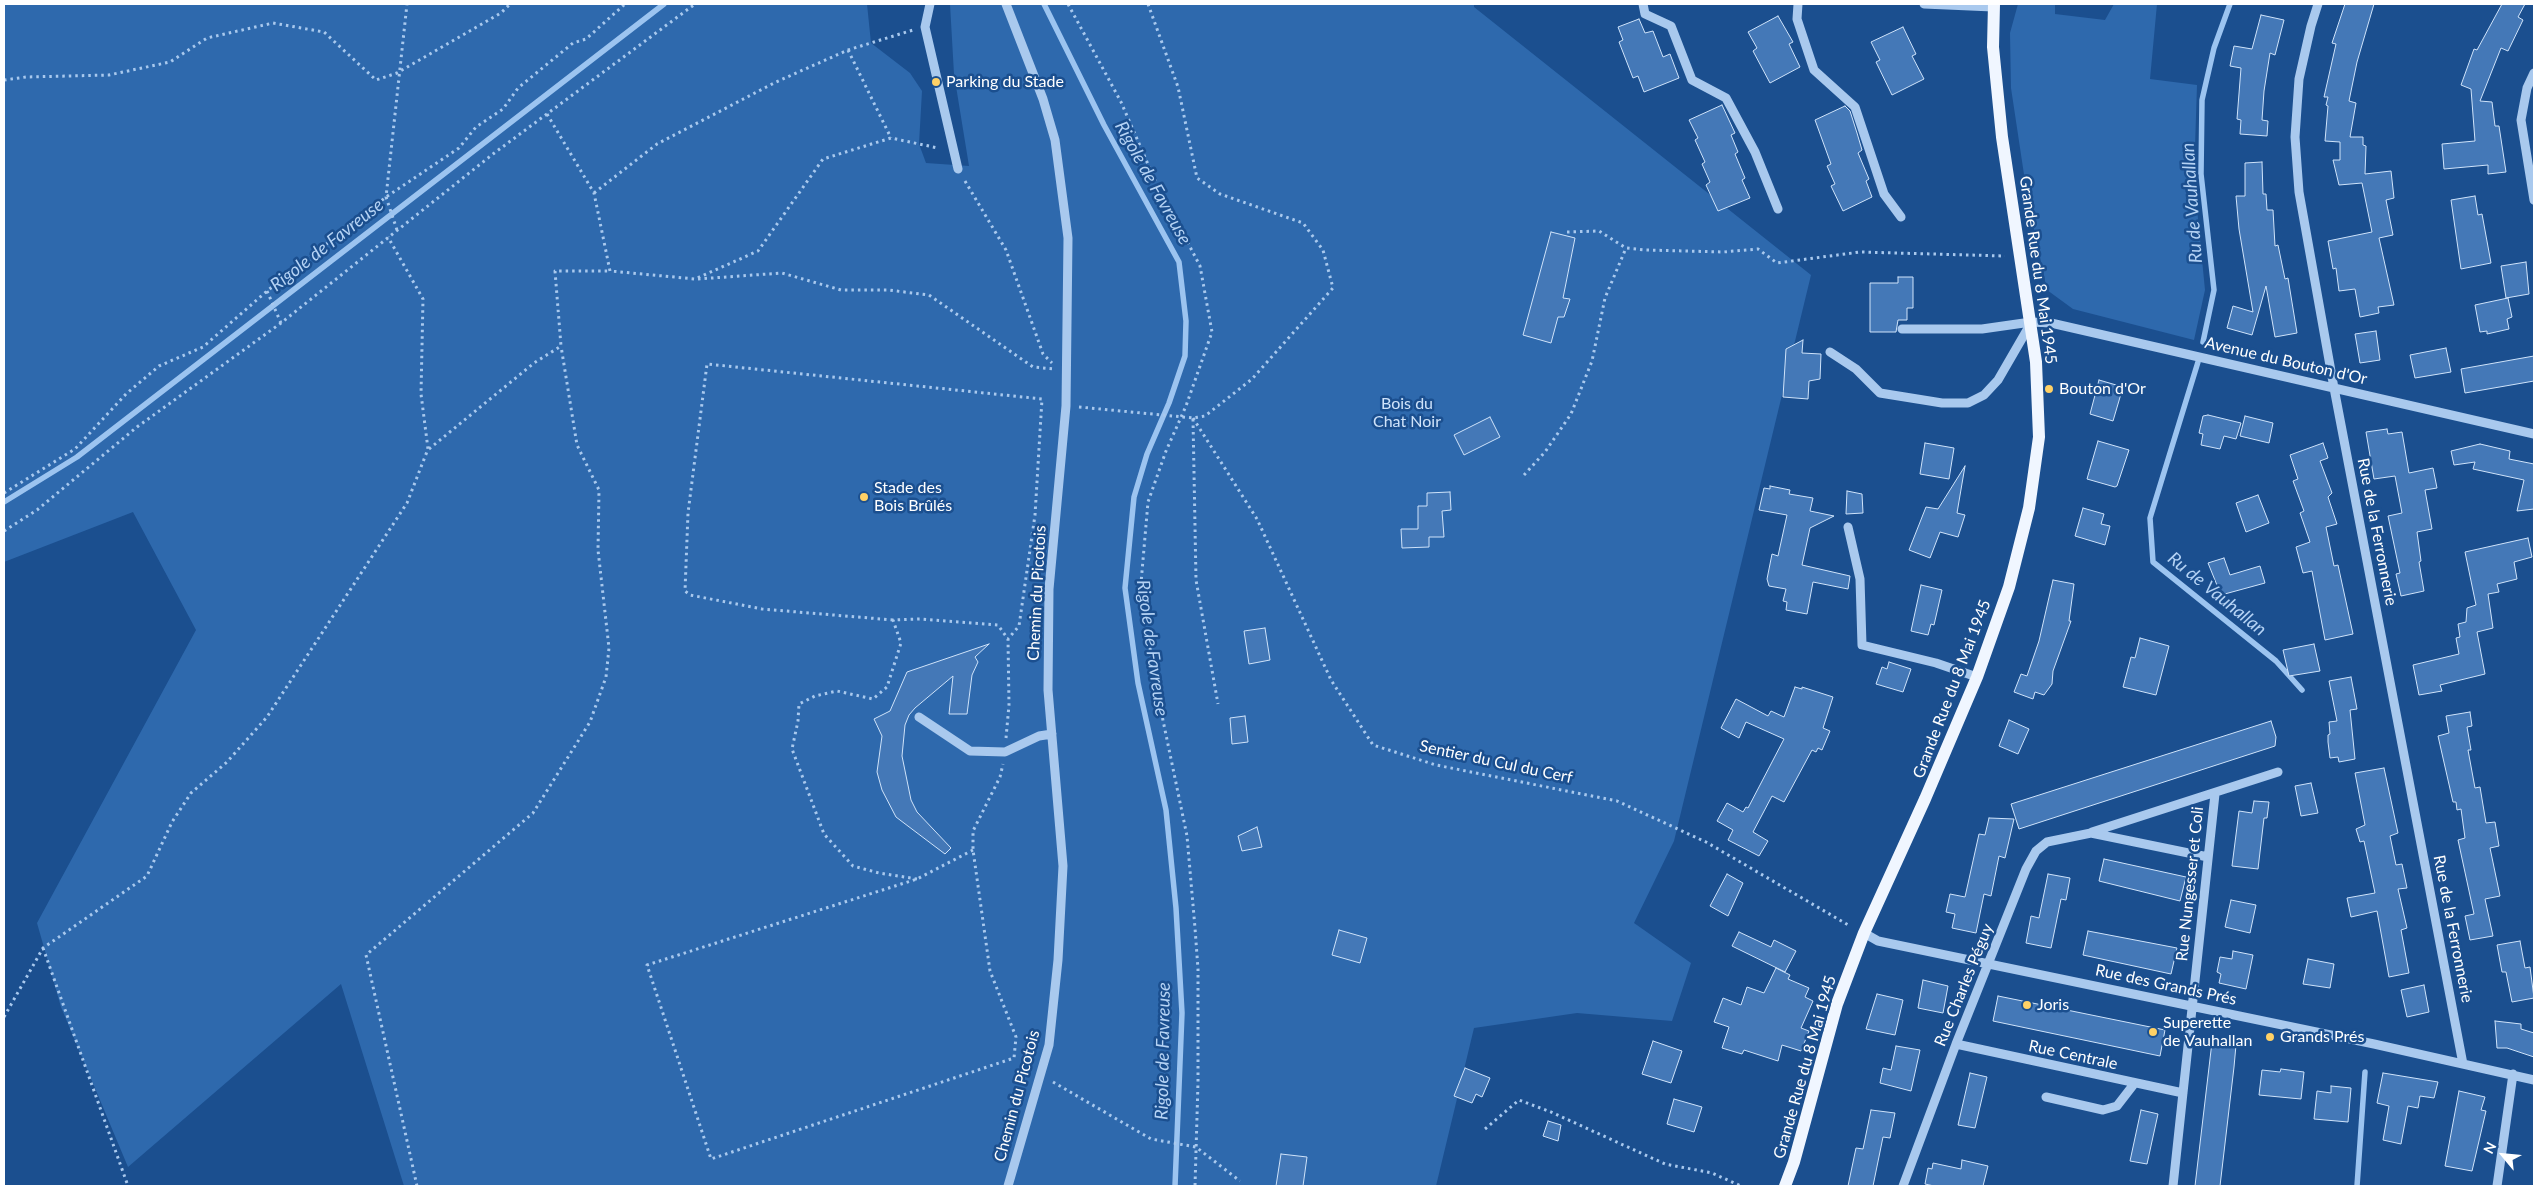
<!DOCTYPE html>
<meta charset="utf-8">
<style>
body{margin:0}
#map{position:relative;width:2538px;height:1190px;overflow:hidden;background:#1b4f8f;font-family:Lato,sans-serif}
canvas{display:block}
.frame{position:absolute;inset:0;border:5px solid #fff;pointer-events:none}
.north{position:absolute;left:2478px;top:1130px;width:50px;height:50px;-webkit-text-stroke:4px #1b4f8f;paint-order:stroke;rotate:298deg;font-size:14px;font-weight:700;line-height:20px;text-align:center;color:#fff}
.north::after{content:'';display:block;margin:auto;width:18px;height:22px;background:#fff;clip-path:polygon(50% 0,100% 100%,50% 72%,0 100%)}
</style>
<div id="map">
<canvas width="2538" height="1190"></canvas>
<div class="frame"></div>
<div class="north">N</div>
</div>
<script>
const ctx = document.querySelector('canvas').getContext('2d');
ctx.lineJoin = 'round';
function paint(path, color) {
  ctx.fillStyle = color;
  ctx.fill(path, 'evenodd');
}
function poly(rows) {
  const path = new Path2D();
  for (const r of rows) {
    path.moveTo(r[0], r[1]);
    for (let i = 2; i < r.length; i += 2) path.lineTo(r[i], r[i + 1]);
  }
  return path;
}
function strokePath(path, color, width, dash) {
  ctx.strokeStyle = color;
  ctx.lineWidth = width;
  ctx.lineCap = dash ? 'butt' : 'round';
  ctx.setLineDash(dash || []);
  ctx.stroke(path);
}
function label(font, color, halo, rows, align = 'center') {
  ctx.font = font + ' Lato,sans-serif';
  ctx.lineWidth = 5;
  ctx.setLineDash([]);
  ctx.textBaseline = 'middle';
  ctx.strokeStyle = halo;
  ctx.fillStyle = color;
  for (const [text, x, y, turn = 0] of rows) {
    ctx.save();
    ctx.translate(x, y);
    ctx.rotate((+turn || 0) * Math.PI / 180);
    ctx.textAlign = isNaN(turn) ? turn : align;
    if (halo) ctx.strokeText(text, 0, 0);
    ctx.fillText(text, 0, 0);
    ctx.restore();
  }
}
paint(poly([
 [4,4,867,4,871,43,910,73,922,91,919,144,926,163,969,166,954,74,950,4,1474,4,1474,7,1811,275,1674,841,1634,923,1691,963,1672,1021,1577,1013,1474,1028,1436,1186,404,1186,341,984,128,1167,61,1007,37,923,196,630,133,512,4,562],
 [2018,4,2055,4,2055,14,2105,20,2114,4,2157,4,2150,79,2197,85,2194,178,2205,290,2194,340,2073,309,2047,290,2028,201,2011,88,2010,33]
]), '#2e69ad');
strokePath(poly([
 [1044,4,1104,125,1179,262,1186,321,1185,356,1169,403,1147,454,1134,497,1125,588,1138,683,1166,810,1176,908,1182,1013,1175,1186],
 [2203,342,2214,290,2201,174,2202,100,2214,48,2230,4],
 [2198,362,2150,518,2153,562,2276,661,2302,690],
 [4,502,77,457,664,4],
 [2357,1186,2365,1072]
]), '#9cc4f0', 5.5);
const building = poly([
 [2345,4,2374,4,2357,62,2349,101,2356,103,2350,137,2363,137,2363,145,2366,146,2365,174,2391,171,2394,198,2386,200,2393,235,2379,238,2394,305,2378,307,2379,313,2360,317,2355,289,2339,291,2336,268,2333,269,2328,241,2372,232,2362,183,2339,185,2333,160,2340,160,2340,142,2325,141,2328,106,2326,105,2328,97,2324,97,2336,44,2332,43,2345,4],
 [2502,4,2525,4,2518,17,2523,20,2508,51,2501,48,2480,101,2492,102,2495,126,2499,126,2506,172,2488,174,2488,165,2444,169,2442,144,2475,141,2471,89,2461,85,2474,49,2477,50,2502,4],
 [2261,15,2284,20,2275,55,2270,53,2264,91,2262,120,2268,121,2267,136,2240,134,2241,120,2237,119,2241,68,2230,66,2234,46,2252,49,2261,15],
 [1778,16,1793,42,1789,44,1800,67,1770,83,1753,51,1757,48,1748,32,1778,16],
 [1639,19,1645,33,1653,31,1663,57,1670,54,1679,78,1644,92,1638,76,1633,78,1619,42,1623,40,1618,27,1639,19],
 [1903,27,1916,54,1912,56,1924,79,1892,95,1876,62,1880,60,1871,42,1903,27],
 [1722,105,1735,133,1731,135,1738,152,1735,154,1745,178,1742,180,1750,198,1718,211,1706,185,1710,182,1702,164,1705,162,1695,140,1698,138,1689,120,1722,105],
 [1845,106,1850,111,1857,133,1862,150,1858,153,1869,179,1866,181,1872,197,1843,211,1831,186,1835,184,1827,166,1831,164,1815,120,1845,106],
 [2262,162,2263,194,2266,194,2267,210,2273,210,2275,246,2278,245,2285,279,2288,278,2297,333,2275,337,2266,286,2252,335,2227,328,2233,306,2253,312,2239,229,2236,196,2245,196,2245,163,2262,162],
 [2475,196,2478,215,2482,214,2491,263,2461,269,2451,200,2475,196],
 [1551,232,1575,238,1563,298,1570,299,1564,317,1558,317,1551,343,1523,335,1551,232],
 [2526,262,2529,294,2506,298,2501,266,2526,262],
 [1898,277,1913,277,1913,308,1907,308,1907,320,1898,320,1896,332,1870,332,1870,283,1898,283,1898,277],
 [2508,298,2512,317,2507,319,2509,329,2487,334,2487,331,2480,332,2475,305,2508,298],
 [2376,331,2380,360,2360,363,2355,334,2376,331],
 [1803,340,1802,353,1821,354,1820,379,1809,381,1808,399,1783,397,1786,349,1803,340],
 [2446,348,2451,372,2415,378,2410,355,2446,348],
 [2534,356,2534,381,2465,393,2461,369,2534,356],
 [2099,380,2123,387,2113,421,2090,414,2099,380],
 [2208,415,2241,423,2236,439,2224,436,2220,449,2201,445,2203,434,2199,433,2203,416,2208,415],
 [2245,416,2273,423,2269,443,2240,436,2245,416],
 [1490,417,1500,437,1464,455,1454,435,1490,417],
 [2387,429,2388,434,2402,432,2409,473,2433,468,2437,488,2425,490,2432,529,2417,532,2421,561,2419,562,2424,591,2401,596,2396,574,2400,573,2388,516,2402,513,2395,476,2374,479,2366,432,2387,429],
 [2098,441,2129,450,2117,486,2115,487,2087,479,2098,441],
 [1925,443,1954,448,1949,479,1920,474,1925,443],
 [2323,443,2328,458,2320,461,2332,493,2328,497,2337,524,2326,527,2334,566,2338,565,2353,634,2325,640,2312,571,2303,573,2296,547,2310,542,2300,513,2304,511,2293,481,2298,479,2290,455,2323,443],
 [2480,444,2510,451,2509,459,2534,464,2534,509,2517,511,2524,480,2473,469,2475,462,2454,465,2451,451,2480,444],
 [1965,466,1957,513,1965,515,1958,537,1940,532,1930,558,1909,550,1926,507,1938,509,1965,466],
 [1770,486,1790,490,1789,494,1813,498,1810,511,1834,516,1810,528,1802,565,1850,576,1848,589,1813,582,1807,614,1786,610,1787,602,1783,601,1786,589,1769,586,1767,579,1772,554,1778,556,1787,515,1759,510,1764,488,1770,489,1770,486],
 [1847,491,1862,494,1863,513,1846,514,1847,491],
 [1450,492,1451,510,1442,511,1444,537,1429,537,1429,547,1402,548,1401,529,1418,529,1418,506,1427,506,1427,493,1450,492],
 [2258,495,2269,523,2246,532,2236,503,2258,495],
 [2083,508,2104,514,2101,524,2110,526,2105,545,2075,536,2083,508],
 [2528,538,2532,557,2514,562,2517,579,2497,584,2499,592,2488,594,2493,628,2477,632,2485,674,2440,685,2442,691,2419,695,2413,665,2459,654,2456,638,2460,637,2458,624,2466,622,2467,608,2476,605,2465,552,2528,538],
 [2224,558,2230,575,2260,566,2265,583,2221,595,2208,563,2224,558],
 [2053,580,2074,584,2069,621,2071,621,2053,671,2052,684,2044,695,2035,692,2033,699,2014,692,2021,674,2027,676,2039,641,2053,580],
 [1921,585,1942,590,1934,625,1931,624,1928,635,1911,631,1921,585],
 [1265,628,1270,660,1249,664,1244,631,1265,628],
 [2140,638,2169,646,2156,695,2123,687,2131,657,2135,658,2140,638],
 [989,644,975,657,978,662,972,675,967,714,949,714,953,676,915,708,909,715,905,725,902,756,911,800,917,812,951,848,945,854,896,817,882,790,877,772,882,736,874,719,890,711,907,672,989,644],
 [2314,644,2320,671,2289,676,2283,650,2314,644],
 [1889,662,1911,669,1903,692,1876,684,1882,667,1887,669,1889,662],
 [2351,677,2357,709,2350,710,2355,759,2339,762,2338,757,2330,758,2328,742,2328,735,2330,734,2329,722,2337,721,2329,681,2351,677],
 [1795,687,1802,689,1802,687,1833,697,1823,728,1830,731,1822,750,1818,748,1816,752,1812,750,1784,802,1772,796,1753,832,1768,841,1759,856,1728,840,1733,830,1717,821,1727,803,1743,812,1746,807,1748,808,1784,739,1746,722,1739,738,1721,728,1736,699,1768,716,1771,711,1784,717,1795,687],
 [2470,712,2472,726,2467,727,2471,750,2468,750,2475,788,2480,787,2486,823,2495,822,2499,846,2490,848,2500,896,2485,899,2493,936,2470,940,2465,916,2474,914,2458,840,2465,838,2461,809,2457,810,2456,802,2453,802,2438,736,2449,733,2446,716,2470,712],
 [1245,716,1248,742,1232,744,1230,718,1245,716],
 [2009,720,2029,729,2018,754,1999,746,2009,720],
 [2271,721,2276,737,2275,746,2019,829,2011,804,2271,721],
 [2384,768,2398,833,2390,836,2396,865,2402,864,2407,888,2398,889,2407,928,2401,930,2409,973,2389,977,2377,911,2351,917,2347,898,2375,893,2364,841,2360,842,2356,829,2365,825,2355,773,2384,768],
 [2311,783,2318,813,2301,816,2295,786,2311,783],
 [2254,801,2269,802,2267,818,2264,818,2258,869,2232,866,2239,811,2252,813,2254,801],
 [1989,818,2014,819,2005,858,1999,856,1991,896,1984,894,1976,933,1952,928,1955,914,1946,912,1950,894,1965,897,1979,834,1985,835,1989,818],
 [1257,827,1262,847,1242,851,1238,836,1257,827],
 [2104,859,2186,877,2180,901,2099,881,2104,859],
 [1727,874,1743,883,1728,916,1710,906,1727,874],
 [2048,874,2070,878,2066,900,2061,899,2051,948,2026,943,2031,916,2039,918,2048,874],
 [2231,900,2256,905,2250,933,2225,927,2231,900],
 [1339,930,1367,938,1360,963,1332,955,1339,930],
 [2088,931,2177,948,2171,974,2083,955,2088,931],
 [1739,932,1771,947,1774,940,1796,951,1785,972,1732,946,1739,932],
 [2520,941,2525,968,2530,967,2534,998,2512,1002,2506,972,2502,972,2497,945,2520,941],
 [2233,951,2253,955,2246,989,2219,983,2221,974,2217,972,2220,957,2232,959,2233,951],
 [2308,959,2334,964,2330,988,2303,984,2308,959],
 [1776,968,1790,975,1788,979,1809,988,1805,997,1813,1001,1801,1028,1809,1031,1801,1051,1782,1045,1778,1061,1744,1050,1742,1054,1722,1048,1729,1027,1714,1022,1723,998,1741,1005,1747,987,1764,993,1776,968],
 [1923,980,1948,986,1943,1013,1918,1008,1923,980],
 [2424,985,2429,1012,2407,1017,2401,990,2424,985],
 [1877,994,1903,1000,1895,1035,1866,1029,1877,994],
 [1998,996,2165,1030,2160,1056,1993,1021,1998,996],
 [2495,1021,2521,1024,2521,1029,2534,1033,2534,1057,2507,1048,2497,1048,2495,1021],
 [1653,1041,1682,1051,1671,1083,1642,1074,1653,1041],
 [2212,1042,2236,1045,2234,1067,2220,1186,2195,1186,2212,1042],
 [1896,1046,1920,1050,1911,1091,1880,1083,1883,1068,1891,1070,1896,1046],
 [1465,1068,1490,1078,1482,1097,1476,1094,1472,1103,1454,1096,1465,1068],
 [2281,1069,2304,1072,2301,1099,2259,1095,2262,1070,2280,1072,2281,1069],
 [1970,1073,1987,1077,1975,1128,1958,1125,1970,1073],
 [2383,1073,2438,1082,2434,1098,2420,1096,2418,1108,2408,1106,2401,1144,2383,1140,2389,1106,2377,1103,2383,1073],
 [2331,1086,2351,1088,2348,1122,2314,1119,2317,1091,2331,1093,2331,1086],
 [2459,1091,2485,1097,2481,1110,2486,1111,2472,1171,2445,1166,2459,1091],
 [1674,1099,1702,1107,1694,1132,1667,1124,1674,1099],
 [1871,1110,1895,1113,1890,1138,1883,1137,1873,1186,1848,1186,1856,1148,1863,1149,1871,1110],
 [2141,1110,2158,1114,2147,1164,2130,1161,2141,1110],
 [1548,1121,1561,1125,1558,1141,1543,1136,1548,1121],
 [1281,1154,1307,1157,1303,1186,1276,1186,1281,1154],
 [1962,1160,1988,1166,1983,1186,1934,1186,1925,1184,1928,1168,1932,1169,1933,1163,1961,1169,1962,1160]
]);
paint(building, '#4478b7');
strokePath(building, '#cfe3fa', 1);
strokePath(poly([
 [1068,4,1121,102,1154,178,1200,266,1212,332,1186,406,1166,451,1148,502,1141,583,1154,677,1187,836,1195,928,1198,969,1198,1082,1195,1186],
 [848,50,891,138],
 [4,80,26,77,109,75,170,62,207,38,273,23,324,32,376,80,397,73,501,13,510,4],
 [547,114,594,193,610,271,695,279,758,251,823,159,891,138,938,148],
 [965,181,1006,250,1043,354,1052,363],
 [594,193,657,144,776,82,848,50,913,30],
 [397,230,386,197,407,4],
 [1567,232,1599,231,1626,248,1646,250,1723,252,1758,249,1777,263,1860,252,2005,256],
 [698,279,782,273,841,290,888,290,929,295,1033,367,1054,369],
 [267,291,281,323],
 [1079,407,1193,418,1205,416,1252,379,1333,288,1323,250,1303,223,1220,194,1197,178,1178,87,1148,4],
 [1193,418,1257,519,1331,680,1373,745,1436,765,1617,801,1706,842,1850,926],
 [1193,419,1196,580,1218,704],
 [429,449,534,363,561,346,555,271,610,271],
 [1524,475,1545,452,1571,414,1592,361,1605,298,1626,248],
 [4,493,75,449,126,394,159,366,203,347,267,291,386,197,459,148,476,127,503,109,518,88,573,43,586,39,625,4],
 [4,531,37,510,137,427,281,323,493,154,695,4],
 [893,620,762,609,690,595,685,591,688,513,707,364,1042,399,1035,515,1019,626,1008,639],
 [973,850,917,879,647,965,711,1159,1014,1058,1016,1037,990,971,973,850,973,831,1000,777,1003,764],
 [917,879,879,873,853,866,824,834,792,749,798,721,799,704,815,696,837,691,873,699,887,687,901,643,893,620,920,619,998,625,1008,639,1009,705,1006,738],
 [43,948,128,1186],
 [4,1017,43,948,147,876,172,822,191,793,227,762,267,717,407,503,428,449,421,394,423,299,388,237],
 [1053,1082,1151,1139,1196,1147,1240,1181],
 [1485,1129,1519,1100,1551,1112,1665,1164,1712,1173,1741,1186],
 [417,1186,366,955,533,813,590,722,606,677,609,648,598,550,599,490,577,445,561,346]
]), '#a9c9ee', 3, [2.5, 4]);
strokePath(poly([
 [930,4,925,27,958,169],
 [1006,4,1043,99,1055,140,1068,238,1066,406,1049,589,1048,690,1063,866,1058,960,1049,1045,1008,1186],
 [1643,4,1645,14,1671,26,1692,80,1726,98,1755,152,1778,209],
 [1798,4,1797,19,1814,70,1855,107,1884,194,1901,217],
 [1924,4,1993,7],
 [2318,4,2311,26,2299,79,2295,137,2299,192,2334,388,2463,1064],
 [2534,73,2527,88,2521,120,2534,200],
 [1902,329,1982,329,2031,322,2051,323,2534,434],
 [1830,352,1856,369,1880,393,1942,403,1968,403,1984,395,1998,380,2031,323],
 [1848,527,1860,579,1862,645,1936,663,1977,677],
 [919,717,970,751,1005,752,1039,736,1052,734],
 [2092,832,2278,772],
 [1864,933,1878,941,2374,1044,2534,1080],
 [1956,1044,2183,1093],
 [2046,1097,2103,1110,2117,1106,2134,1084],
 [1903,1186,1956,1044,2026,869,2036,851,2047,842,2091,833,2208,857],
 [2173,1186,2215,794],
 [2497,1186,2513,1074]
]), '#a9c9ee', 9);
strokePath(poly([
 [1785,1186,1794,1162,1837,1004,1864,933,1925,799,1977,677,2009,587,2029,508,2039,437,2036,362,2002,137,1993,47,1994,4]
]), '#f0f6ff', 12);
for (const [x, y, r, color] of [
 [936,82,5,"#ffd166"],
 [2049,389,5,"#ffd166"],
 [864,497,5,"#ffd166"],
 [2027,1005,5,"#ffd166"],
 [2153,1032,5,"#ffd166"],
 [2270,1037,5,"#ffd166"]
]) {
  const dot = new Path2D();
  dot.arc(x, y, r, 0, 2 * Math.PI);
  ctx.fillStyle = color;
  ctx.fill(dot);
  strokePath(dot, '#1b4f8f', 2);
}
label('16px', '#fff', '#1b4f8f', [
 ["Parking du Stade",946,82],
 ["Bouton d'Or",2059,389],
 ["Stade des",874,488],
 ["Bois Brûlés",874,506],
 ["Joris",2037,1005],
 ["Superette",2163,1023],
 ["de Vauhallan",2163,1041],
 ["Grands Prés",2280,1037]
], 'left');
label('16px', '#fff', '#1b4f8f', [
 ["Grande Rue du 8 Mai 1945",2038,270,82],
 ["Avenue du Bouton d'Or",2286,361,13],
 ["Rue de la Ferronnerie",2377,532,79],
 ["Chemin du Picotois",1037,593,-87],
 ["Grande Rue du 8 Mai 1945",1952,689,-69],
 ["Sentier du Cul du Cerf",1496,762,12],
 ["Rue Nungesser et Coli",2190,884,-84],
 ["Rue de la Ferronnerie",2453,929,79],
 ["Rue Charles Péguy",1964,985,-68],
 ["Rue des Grands Prés",2166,985,12],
 ["Rue Centrale",2073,1055,12],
 ["Grande Rue du 8 Mai 1945",1805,1067,-74],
 ["Chemin du Picotois",1017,1096,-75]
]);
label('16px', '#cfe3fa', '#1b4f8f', [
 ["Bois du",1407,404],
 ["Chat Noir",1407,422]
]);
label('italic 18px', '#b5d3f5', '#1b4f8f', [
 ["Rigole de Favreuse",1153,183,61],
 ["Ru de Vauhallan",2192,203,-94],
 ["Rigole de Favreuse",327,245,-38],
 ["Ru de Vauhallan",2217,594,39],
 ["Rigole de Favreuse",1152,648,82],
 ["Rigole de Favreuse",1163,1051,-89]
]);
</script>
